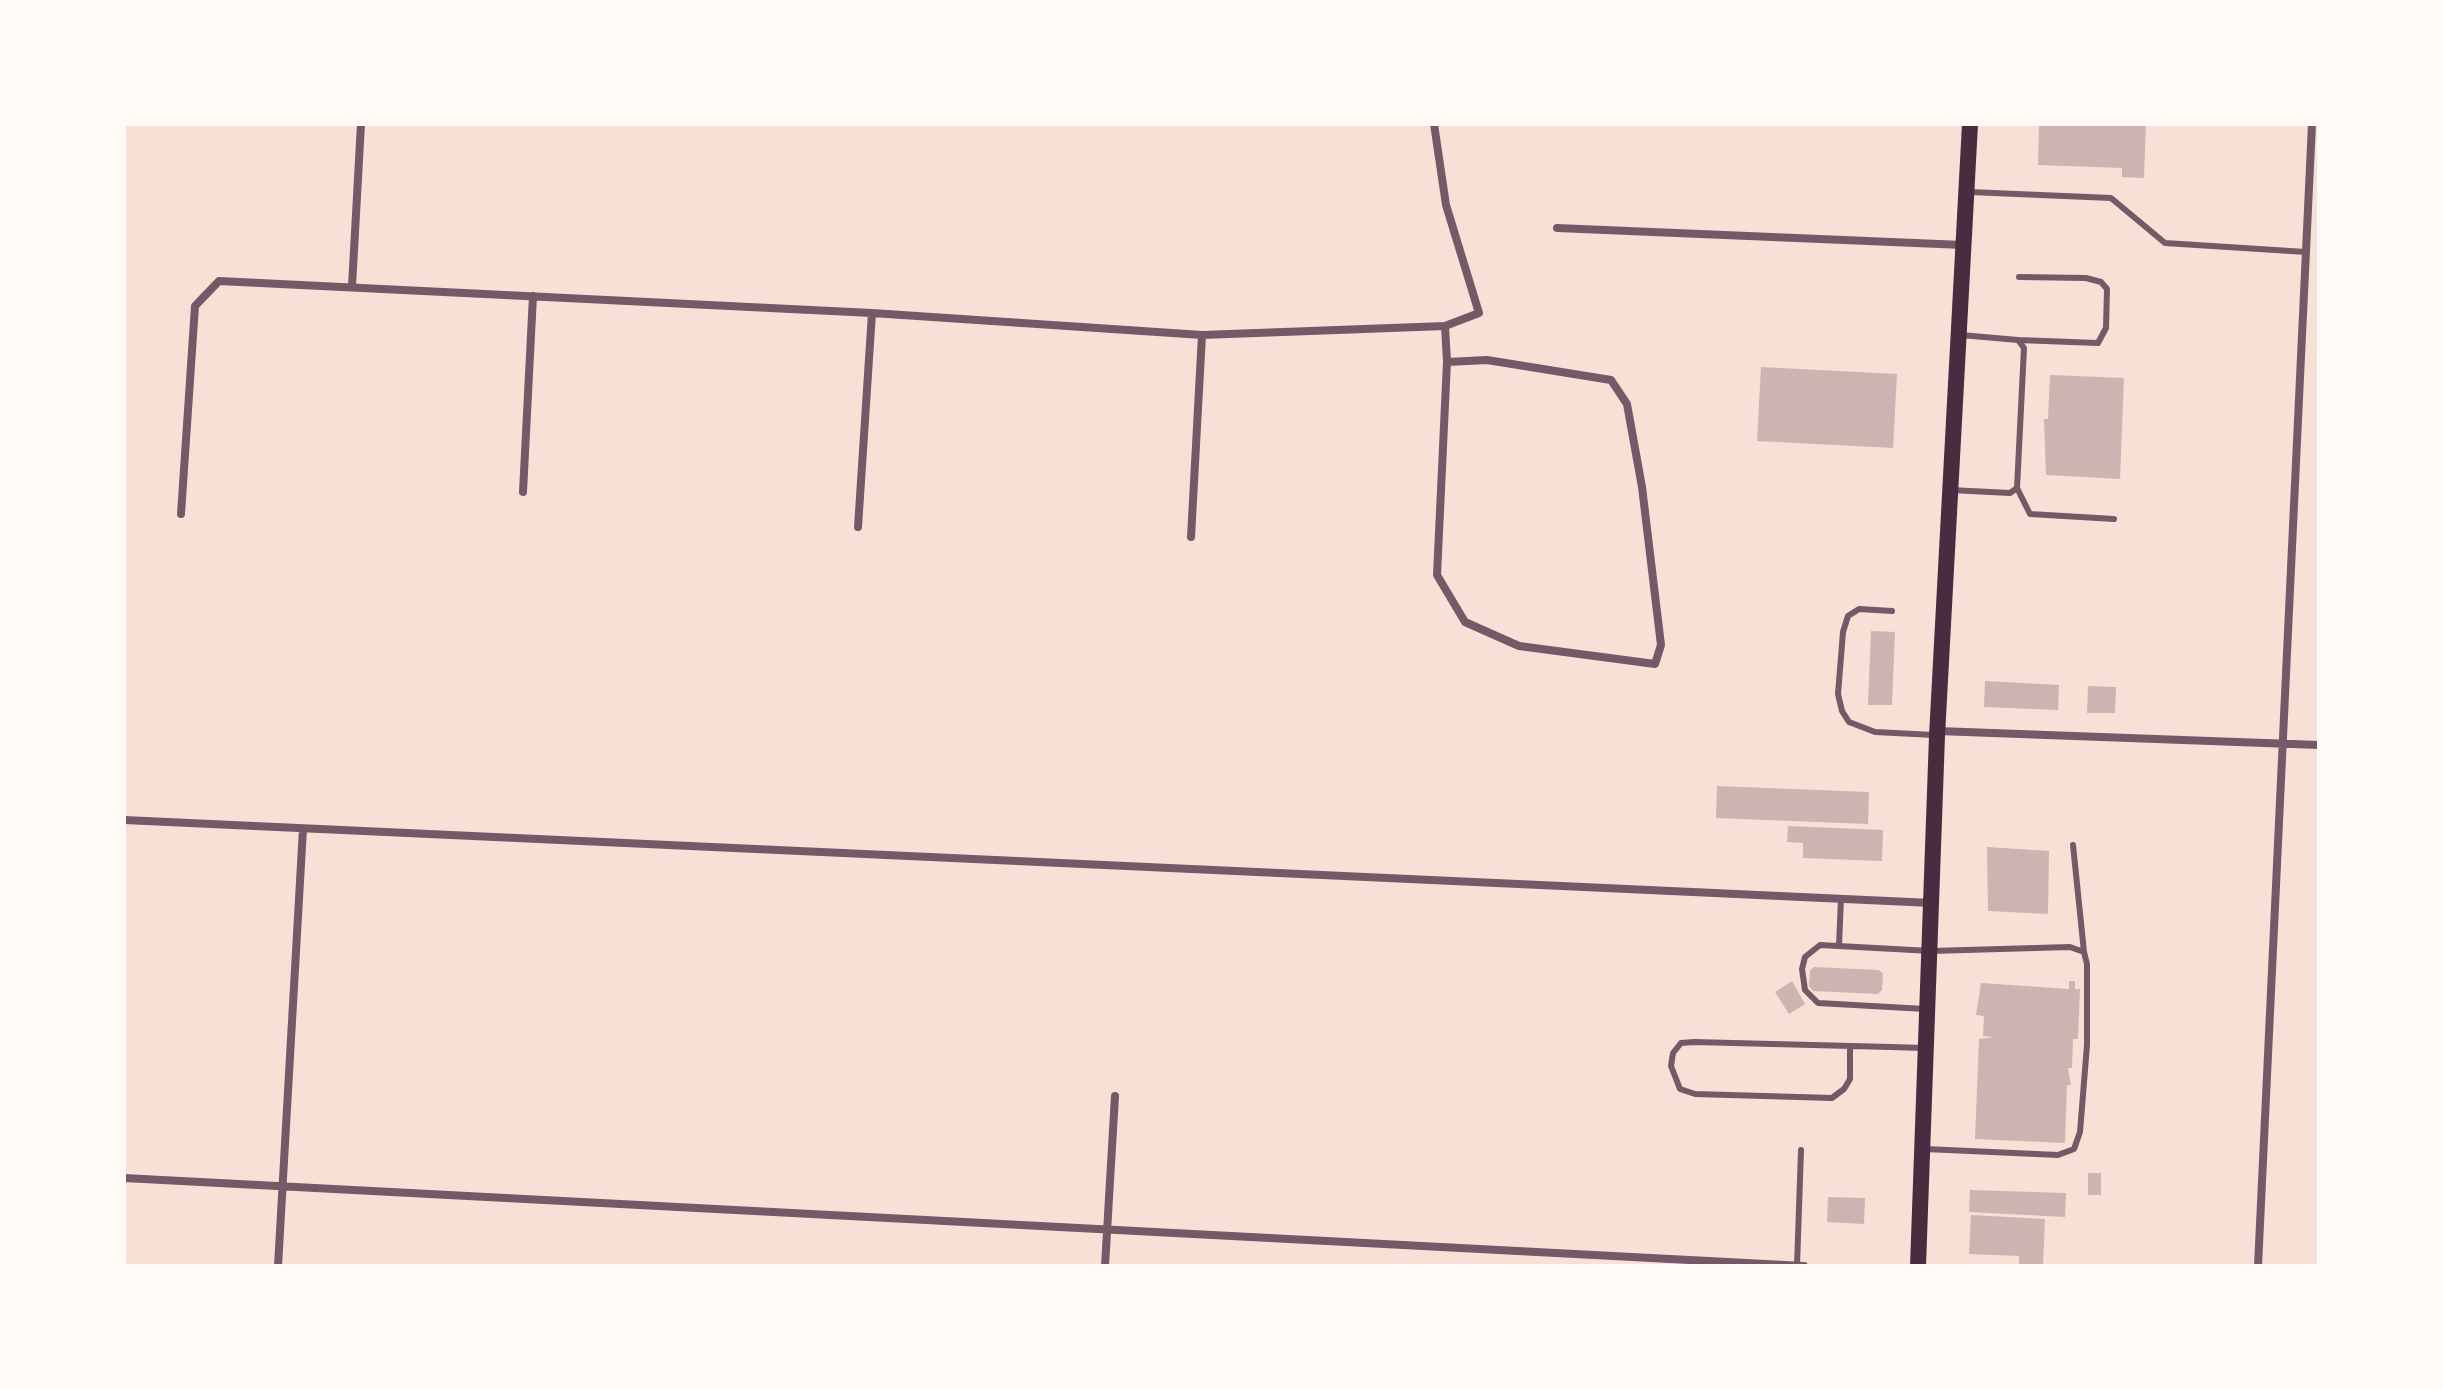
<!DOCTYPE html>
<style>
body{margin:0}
#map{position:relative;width:2443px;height:1390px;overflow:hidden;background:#f7e1d7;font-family:Overpass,sans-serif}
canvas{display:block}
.frame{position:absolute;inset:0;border:126px solid #fffaf5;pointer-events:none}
</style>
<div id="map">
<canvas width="2443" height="1390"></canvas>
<div class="frame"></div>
</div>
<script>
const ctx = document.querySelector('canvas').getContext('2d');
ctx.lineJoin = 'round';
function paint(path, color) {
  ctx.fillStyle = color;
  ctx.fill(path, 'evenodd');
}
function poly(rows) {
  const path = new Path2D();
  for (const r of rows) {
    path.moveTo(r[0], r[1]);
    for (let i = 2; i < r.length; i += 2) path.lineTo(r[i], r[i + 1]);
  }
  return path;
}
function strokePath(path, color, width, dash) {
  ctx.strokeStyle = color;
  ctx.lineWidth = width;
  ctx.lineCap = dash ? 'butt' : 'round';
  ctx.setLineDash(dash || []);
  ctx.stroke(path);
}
paint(poly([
 [2039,124,2146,124,2144,178,2122,177,2122,168,2038,165],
 [1761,367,1897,374,1893,448,1757,441],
 [2050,375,2124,378,2120,479,2046,475,2044,419,2048,419],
 [1871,631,1895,632,1892,705,1868,705],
 [1985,681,2059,685,2058,710,1984,707],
 [2088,686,2116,687,2115,713,2087,713],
 [1717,786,1869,792,1868,824,1716,818],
 [1788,826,1883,830,1882,861,1803,858,1803,843,1787,842],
 [1987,847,2049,851,2048,914,1988,911],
 [1814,967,1879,970,1883,974,1882,990,1878,994,1813,991,1809,986,1810,971],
 [1792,981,1805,1004,1789,1014,1775,992],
 [2069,981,2075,981,2075,989,2080,989,2078,1039,2073,1039,2072,1068,2068,1068,2071,1085,2067,1085,2065,1143,1975,1139,1979,1039,1995,1037,1983,1036,1984,1016,1976,1015,1981,983,2069,989],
 [2088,1173,2101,1173,2101,1195,2088,1195],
 [1970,1190,2066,1193,2065,1217,1969,1212],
 [1828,1197,1865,1198,1864,1224,1827,1222],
 [1971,1215,2045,1219,2043,1266,2019,1266,2019,1256,1969,1254]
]), '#ccb4b1');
strokePath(poly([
 [1970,192,2111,198,2165,243,2306,252],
 [2018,340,2098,343,2106,328,2107,289,2101,282,2086,278,2019,277],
 [2017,488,2030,514,2114,519],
 [1950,490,2010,493,2017,488,2024,348,2018,340,1961,335],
 [1892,611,1859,609,1848,616,1843,632,1838,694,1842,711,1849,722,1875,732,1934,735],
 [2073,845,2084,952],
 [1839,946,1841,898],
 [1925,1009,1818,1003,1805,990,1802,969,1805,957,1820,945,1931,951,2070,947,2084,952,2087,964,2087,1045,2080,1132,2074,1149,2058,1155,1925,1149],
 [1850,1046,1850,1079,1844,1089,1832,1098,1695,1094,1680,1089,1671,1066,1673,1053,1681,1043,1694,1042,1891,1047,1923,1048],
 [1797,1266,1801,1150]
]), '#755966', 6);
strokePath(poly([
 [1557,228,1963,245],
 [352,286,361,124],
 [1445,326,1447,362,1437,575,1465,622,1519,646,1655,664,1661,645,1642,487,1627,404,1611,380,1487,360,1447,362],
 [523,492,533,296],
 [181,514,195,306,219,281,872,313,1202,335,1445,326,1479,313,1446,205,1434,124],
 [858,527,872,313],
 [1191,537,1202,335],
 [1938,731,2319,745],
 [124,820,1932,903],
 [124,1178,1804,1266],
 [278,1266,303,829],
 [1105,1266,1115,1096],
 [2258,1266,2312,124]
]), '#755966', 8);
strokePath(poly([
 [1918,1266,1937,736,1970,124]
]), '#4a2c40', 16);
</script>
